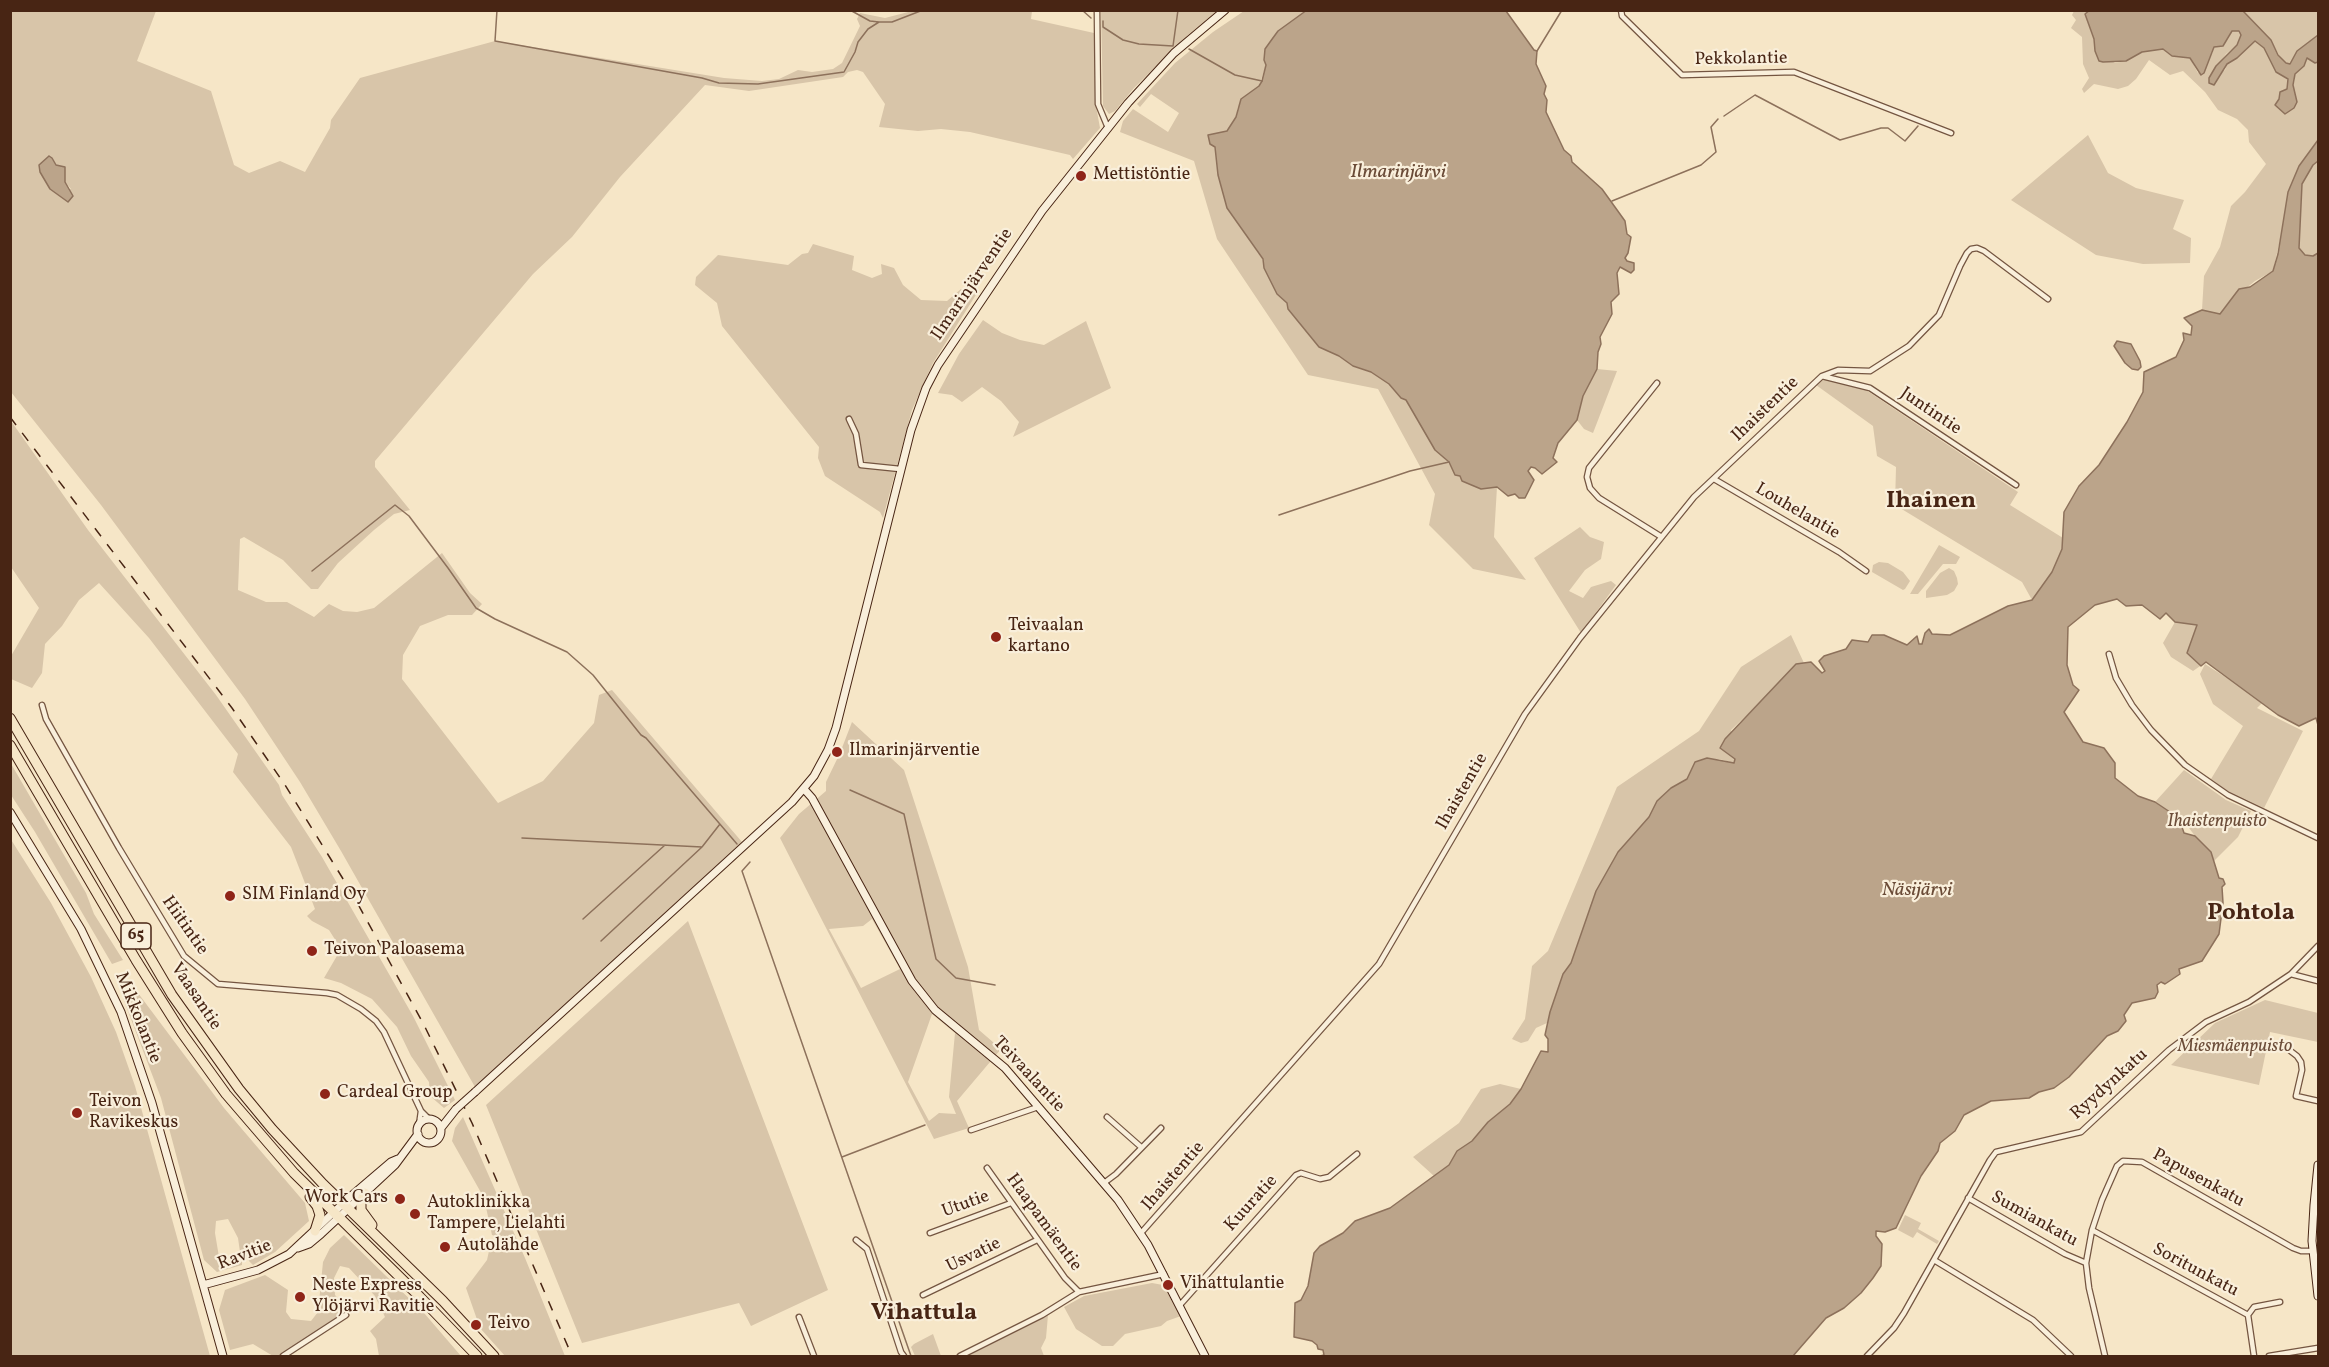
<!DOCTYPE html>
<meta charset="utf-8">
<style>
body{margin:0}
#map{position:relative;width:2329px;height:1367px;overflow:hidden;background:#f6e6c7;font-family:Vollkorn,serif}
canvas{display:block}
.frame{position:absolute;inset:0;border:12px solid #482514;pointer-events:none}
</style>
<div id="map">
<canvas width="2329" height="1367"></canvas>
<div class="frame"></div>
</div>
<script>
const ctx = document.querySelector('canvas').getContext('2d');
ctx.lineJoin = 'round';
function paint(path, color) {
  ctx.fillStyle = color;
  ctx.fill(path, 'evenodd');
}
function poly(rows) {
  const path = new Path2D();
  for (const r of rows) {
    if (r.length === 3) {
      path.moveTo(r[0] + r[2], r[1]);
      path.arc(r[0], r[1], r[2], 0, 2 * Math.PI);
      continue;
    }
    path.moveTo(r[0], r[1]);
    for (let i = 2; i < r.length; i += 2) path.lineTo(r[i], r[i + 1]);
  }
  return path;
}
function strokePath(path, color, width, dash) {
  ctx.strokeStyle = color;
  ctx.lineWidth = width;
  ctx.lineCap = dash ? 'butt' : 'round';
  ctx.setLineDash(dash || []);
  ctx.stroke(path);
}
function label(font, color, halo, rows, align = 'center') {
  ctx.font = font + ' Vollkorn,serif';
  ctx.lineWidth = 4.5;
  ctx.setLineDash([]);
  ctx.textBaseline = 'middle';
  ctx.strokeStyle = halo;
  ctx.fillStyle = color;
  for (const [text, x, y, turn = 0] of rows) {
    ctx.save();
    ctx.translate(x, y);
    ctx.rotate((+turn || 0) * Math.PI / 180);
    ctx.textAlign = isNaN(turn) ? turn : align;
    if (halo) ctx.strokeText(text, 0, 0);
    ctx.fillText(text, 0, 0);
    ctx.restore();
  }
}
paint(poly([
 [916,10,1032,11,1031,19,1094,33,1096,106,1100,128,1073,159,1070,155,970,132,941,129,918,131,879,127,885,104,863,72,857,70,848,72,843,77,749,91,705,85,620,177,572,237,533,274,375,461,375,467,410,510,394,514,374,530,338,563,318,589,311,589,283,560,244,537,240,539,238,590,266,602,287,602,314,617,329,604,343,611,357,612,374,608,442,553,470,593,482,604,472,615,448,615,420,626,403,655,402,679,498,803,543,781,594,723,599,695,612,690,742,842,475,1087,341,851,300,782,245,699,101,505,11,392,11,11,156,11,137,61,211,91,234,165,249,173,280,161,305,172,330,128,331,120,360,78,495,41,724,78,762,81,779,79,798,70,812,72,833,69,842,63,860,26,857,19,860,13,885,18],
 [52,158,56,165,65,168,65,182,71,189,50,189,46,180],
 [1101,11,1217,11,1188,35,1134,88,1115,111,1109,114,1103,106],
 [1244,11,1307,11,1279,31,1270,42,1266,65,1259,86,1238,107,1236,117,1227,131,1222,133,1215,147,1218,175,1227,208,1263,260,1264,268,1277,294,1287,303,1288,309,1319,347,1339,356,1354,366,1371,372,1388,383,1401,398,1406,400,1440,453,1452,467,1455,474,1460,476,1462,481,1481,489,1497,487,1494,537,1526,580,1473,569,1429,525,1435,494,1378,389,1308,375,1217,239,1194,161,1120,132,1123,121,1133,109,1168,132,1179,113,1151,94,1140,107,1137,104,1175,63,1213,32],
 [2074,11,2090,11,2085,14,2094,39,2095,51,2115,63,2126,61,2142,52,2163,49,2172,56,2190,58,2198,73,2212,54,2214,47,2228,39,2232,31,2239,31,2241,35,2237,45,2226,54,2209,78,2225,70,2227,64,2237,58,2254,41,2264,48,2276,72,2288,79,2287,89,2293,94,2295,74,2304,66,2307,58,2315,63,2318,62,2318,140,2299,166,2294,178,2273,271,2255,281,2227,304,2220,314,2202,310,2204,276,2220,247,2231,206,2245,192,2266,164,2249,142,2248,130,2237,119,2218,110,2205,92,2183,71,2170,75,2149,60,2136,79,2128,86,2118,89,2094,84,2084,93,2082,89,2089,78,2083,64,2082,37,2071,28,2076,20,2072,15],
 [2243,11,2318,11,2318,35,2297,51,2290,64,2285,63,2279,55,2271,40],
 [2088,135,2108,173,2136,188,2184,200,2173,229,2191,238,2190,263,2143,264,2096,255,2011,200],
 [2318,161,2318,253,2313,256,2304,255,2299,248,2302,184,2313,164],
 [813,244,854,256,852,270,872,278,882,274,881,264,894,268,903,285,921,300,947,301,961,289,979,290,933,363,912,410,883,518,880,512,825,476,818,458,819,447,722,326,717,303,695,285,696,277,718,255,788,265,802,254,808,253],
 [983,320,1002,333,1020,340,1044,345,1086,321,1111,388,1013,437,1019,422,1001,401,982,387,962,402,952,395,938,393,959,354],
 [1597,369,1617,371,1593,433,1584,429,1577,420,1583,396],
 [1824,379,1866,390,2018,492,2010,505,2063,538,2062,549,2052,572,2032,600,2022,582,1895,505,1896,467,1877,456,1873,426,1816,385],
 [11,421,88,530,216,695,279,785,282,795,322,857,413,1016,455,1100,444,1108,430,1096,429,1082,411,1056,397,1027,372,999,341,983,324,978,341,949,329,930,312,921,307,916,315,909,291,847,233,772,238,754,149,638,99,583,79,600,62,626,45,644,42,673,32,688,11,679,11,656,39,608,11,567],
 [1580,527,1590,537,1604,542,1601,559,1585,570,1569,591,1583,598,1591,587,1611,581,1616,585,1581,633,1534,558],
 [1939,545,1960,557,1956,564,1943,564,1918,594,1910,594],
 [1879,562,1888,563,1903,572,1910,581,1905,589,1903,590,1872,572,1873,565],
 [1949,568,1954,571,1957,578,1958,584,1954,591,1947,595,1926,598,1926,591,1940,573],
 [2175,622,2198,625,2262,703,2257,708,2303,731,2264,808,2226,790,2211,779,2243,726,2213,704,2200,674,2205,664,2241,687,2206,662,2193,671,2171,657,2163,643],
 [1791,635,1804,663,1796,664,1771,692,1731,730,1735,759,1734,763,1719,759,1693,770,1687,779,1671,788,1657,801,1649,817,1618,852,1596,891,1571,963,1564,973,1547,1023,1536,1028,1528,1041,1521,1043,1512,1039,1525,1019,1532,966,1548,951,1617,787,1699,731,1741,667],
 [852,722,904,770,968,967,979,1030,1001,1049,957,1101,969,1128,934,1139,780,838,799,814,826,791,826,782,840,753],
 [872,919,900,969,861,988,829,929,863,926],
 [932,1014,955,1033,949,1097,956,1114,939,1113,929,1121,908,1082],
 [10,762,86,893,94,914,123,960,112,964,35,832,11,795],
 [2184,770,2226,800,2251,811,2238,837,2213,862,2211,852,2195,836,2183,820,2155,802],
 [10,838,51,903,91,977,116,1032,135,1086,210,1356,11,1356],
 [688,921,828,1290,751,1326,739,1303,582,1343,486,1105],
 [135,989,224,1108,305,1203,309,1221,275,1252,253,1265,240,1252,238,1238,228,1219,216,1221,215,1233,219,1257,224,1264,237,1258,242,1262,242,1265,217,1272,204,1260,161,1098,123,998],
 [2265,1000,2318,1013,2318,1042,2270,1032,2259,1085,2171,1065,2215,1023],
 [1500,1084,1521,1089,1510,1104,1488,1122,1473,1141,1457,1151,1449,1165,1434,1176,1413,1157,1459,1123,1481,1089],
 [463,1117,525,1258,565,1356,505,1356,480,1328,466,1288,487,1260,491,1242,496,1241,496,1236,492,1235,484,1198,452,1141,455,1128],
 [1905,1215,1921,1223,1918,1229,1939,1241,1937,1244,1917,1232,1913,1238,1898,1230],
 [344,1235,424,1313,461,1356,379,1356,376,1339,370,1331,385,1317,375,1296,349,1268,340,1266,334,1278,335,1295,347,1309,342,1316,280,1356,273,1356,253,1344,230,1350,219,1310,225,1290,265,1275,288,1290,286,1312,291,1319,311,1321,318,1312,323,1262,330,1248],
 [1152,1283,1163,1285,1181,1316,1167,1321,1161,1326,1125,1334,1113,1346,1102,1346,1076,1329,1064,1307,1084,1296],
 [1048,1315,1046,1338,1041,1348,1044,1356,968,1356],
 [933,1334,941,1356,915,1356,911,1347,914,1344]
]), '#d8c5a9');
const water = poly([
 [1307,10,1506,11,1534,50,1537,51,1536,64,1546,86,1544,94,1547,100,1546,112,1564,150,1571,156,1572,162,1602,189,1625,221,1627,234,1631,237,1628,253,1625,258,1627,261,1634,263,1634,270,1631,273,1620,267,1617,273,1619,294,1611,302,1612,314,1600,337,1601,344,1598,352,1597,369,1583,396,1577,420,1558,443,1553,458,1557,462,1542,474,1535,468,1531,467,1528,471,1534,480,1525,498,1519,498,1515,494,1508,496,1497,487,1481,489,1462,481,1460,476,1455,475,1449,462,1435,450,1406,400,1401,398,1389,384,1371,372,1353,366,1339,356,1319,347,1288,309,1287,303,1277,294,1264,268,1263,259,1227,208,1218,175,1215,147,1210,144,1208,135,1227,131,1236,117,1241,99,1259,86,1262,81,1266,65,1264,60,1265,49,1270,42,1278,31,1307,10],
 [2090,10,2243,11,2271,40,2278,55,2286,63,2290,64,2297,51,2318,35,2318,62,2315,63,2307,58,2304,66,2295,74,2293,85,2297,102,2294,108,2285,114,2275,105,2279,99,2280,92,2287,89,2288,79,2276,72,2264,48,2255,41,2237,58,2227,64,2214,85,2209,83,2209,78,2216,66,2237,45,2241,35,2239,31,2232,31,2223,46,2214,47,2204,73,2201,75,2190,58,2172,56,2163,49,2142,52,2126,61,2103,62,2099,61,2095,51,2094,39,2085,14,2090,10],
 [2318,140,2318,161,2313,165,2302,184,2299,248,2305,255,2313,256,2318,253,2318,725,2316,718,2299,726,2278,715,2206,662,2201,666,2187,653,2197,625,2175,622,2166,613,2160,619,2142,605,2126,606,2117,599,2095,605,2068,627,2067,665,2073,685,2079,690,2064,712,2083,742,2104,748,2115,763,2115,778,2138,796,2155,802,2173,814,2173,819,2182,827,2184,833,2195,836,2211,852,2219,878,2223,879,2225,884,2222,887,2223,903,2219,934,2202,961,2179,969,2180,974,2165,984,2161,982,2157,985,2158,992,2155,998,2132,1003,2124,1015,2126,1021,2118,1031,2107,1036,2069,1077,2054,1088,2039,1092,2029,1098,1991,1101,1964,1115,1955,1131,1940,1143,1938,1151,1921,1176,1896,1228,1885,1232,1876,1231,1876,1236,1882,1244,1881,1266,1873,1278,1861,1293,1844,1308,1826,1318,1793,1356,1320,1356,1324,1355,1323,1350,1318,1349,1317,1345,1312,1341,1294,1337,1295,1303,1301,1300,1308,1286,1314,1253,1320,1246,1343,1233,1355,1221,1390,1208,1449,1165,1457,1151,1472,1141,1488,1122,1510,1104,1521,1089,1541,1051,1548,1052,1548,1039,1545,1035,1550,1012,1563,974,1571,963,1596,891,1618,852,1649,817,1657,801,1671,788,1687,779,1695,762,1707,758,1734,763,1735,759,1720,748,1725,739,1796,664,1811,662,1822,673,1825,671,1819,661,1824,656,1846,649,1852,640,1868,642,1872,635,1884,635,1907,645,1917,636,1919,644,1922,644,1925,633,1929,629,1932,634,1950,635,2008,606,2032,600,2052,572,2062,549,2064,512,2079,486,2099,465,2127,422,2143,392,2144,372,2176,357,2184,340,2183,333,2191,335,2192,326,2184,318,2202,310,2220,314,2239,289,2250,287,2273,271,2278,254,2288,192,2299,166,2318,140],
 [49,156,52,158,56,165,65,167,65,182,73,196,68,202,50,189,40,172,39,165,49,156],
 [2117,341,2131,344,2140,361,2141,367,2138,370,2132,369,2125,363,2114,346,2117,341]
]);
paint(water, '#bba48a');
strokePath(water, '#8d715b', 1.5);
strokePath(poly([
 [497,10,495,41,702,78,719,83,758,84,844,72,855,52,858,42,868,29,879,22,892,22,923,10],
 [850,10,870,21,879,22],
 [1082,10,1091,18],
 [1103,21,1103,27,1123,40,1139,44,1173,46,1178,10],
 [1189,49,1235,75,1262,81],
 [1537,51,1562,10],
 [1724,116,1755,95,1840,140,1881,128,1888,128,1905,141,1918,126],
 [1612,201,1701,165,1716,152,1711,127,1718,119],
 [1279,515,1410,471,1449,462],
 [312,571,395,505,409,516,448,568,476,608,495,619,567,652,593,675,641,735,646,738,737,844],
 [850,790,904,814,936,959,956,978,995,985],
 [522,838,702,847],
 [750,862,742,871,911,1356],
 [583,919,665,845],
 [601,941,702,847,720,824],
 [842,1157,925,1125]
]), '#8d715b', 1.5);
const street = poly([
 [1097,10,1098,104,1108,128],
 [1621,10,1622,16,1682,75,1794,72,1951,133],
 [1822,376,1870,388,2016,485],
 [1657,383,1589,468,1587,477,1590,488,1599,498,1660,536],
 [849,419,856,434,861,465,900,469],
 [1714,479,1839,552,1866,571],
 [2109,654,2116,678,2132,705,2151,730,2185,765,2228,795,2318,838],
 [42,705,46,719,119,848,184,956,218,984,327,993,337,995,361,1009,376,1021,384,1032,421,1111,429,1119],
 [2291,974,2318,946],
 [2284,1046,2297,1056,2301,1062,2302,1070,2296,1096,2318,1101],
 [1107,1117,1141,1147],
 [419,1125,421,1111],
 [971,1130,1038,1107],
 [987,1168,1065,1278,1079,1292],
 [1104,1183,1116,1174,1161,1128],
 [1968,1198,2065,1254,2086,1263],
 [2092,1230,2248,1315,2254,1356],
 [930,1233,1011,1203],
 [1141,1233,1379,964,1525,714,1580,638,1694,497,1822,376,1838,370,1870,371,1909,346,1939,315,1960,266,1967,253,1971,249,1977,248,1984,251,2048,299],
 [856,1240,867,1249,901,1352,904,1356],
 [1934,1260,2033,1320,2071,1356],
 [923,1295,1037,1240],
 [1180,1305,1296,1175,1301,1173,1320,1179,1329,1177,1357,1154],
 [2248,1315,2254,1307,2280,1302],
 [799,1317,814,1356],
 [283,1356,346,1315],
 [960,1356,1042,1315,1079,1292,1164,1274],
 [1867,1356,1894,1328,1904,1313,1990,1160,1996,1152,2081,1132,2169,1050,2206,1022,2249,1002,2291,974,2318,981],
 [2105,1356,2089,1288,2086,1263,2092,1230,2102,1200,2117,1166,2123,1161,2142,1162,2293,1248,2301,1251,2312,1251],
 [2269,1356,2318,1348]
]);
const secondary = poly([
 [804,789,812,798,912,981,935,1010,1005,1068,1118,1200,1148,1245,1205,1356],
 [10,812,81,929,121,1012,152,1103,223,1356],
 [475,1092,792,802,814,776,828,750,836,728,911,430,926,388,938,365,1042,211,1128,103,1174,53,1225,10],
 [429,1131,12],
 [441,1128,456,1109],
 [2318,1165,2314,1205,2312,1241,2318,1296],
 [298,1248,309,1244,321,1234,395,1165,418,1134],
 [203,1285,258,1270,289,1254,350,1197,391,1162,398,1159]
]);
const highway = poly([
 [10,718,172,995,239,1089,272,1129,323,1184,443,1301,494,1356],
 [10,745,136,960,182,1033,226,1094,294,1173,420,1297,477,1356],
 [365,1193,361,1202,361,1210,372,1225],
 [310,1197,317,1206,320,1215,315,1231]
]);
strokePath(street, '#745541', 7);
strokePath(secondary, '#482514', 9);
strokePath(highway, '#482514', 11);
strokePath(street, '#f9efdb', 4.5);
strokePath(secondary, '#f9efdb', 7);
strokePath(highway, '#f6e6c7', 9);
strokePath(poly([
 [10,417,232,708,285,785,353,895,424,1025,472,1123,572,1356]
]), '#482514', 1.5, [10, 10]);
const secondaryBridge = poly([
 [456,1109,475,1092]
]);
strokePath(secondaryBridge, '#482514', 9, []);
strokePath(secondaryBridge, '#f9efdb', 7);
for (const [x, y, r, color] of [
 [1081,176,6,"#8f2418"],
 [996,637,6,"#8f2418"],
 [837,752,6,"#8f2418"],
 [230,896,6,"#8f2418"],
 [312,951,6,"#8f2418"],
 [325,1094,6,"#8f2418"],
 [77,1113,6,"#8f2418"],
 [400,1199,6,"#8f2418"],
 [415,1214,6,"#8f2418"],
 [445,1247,6,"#8f2418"],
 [1168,1285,6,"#8f2418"],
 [300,1297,6,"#8f2418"],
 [476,1325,6,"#8f2418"]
]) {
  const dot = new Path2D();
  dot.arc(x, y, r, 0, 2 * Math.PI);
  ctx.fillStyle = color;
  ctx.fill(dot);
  strokePath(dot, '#f9efdb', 2);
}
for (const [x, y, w] of [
 [136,936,30]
]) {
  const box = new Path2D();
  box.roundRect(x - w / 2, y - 13, w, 26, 4.5);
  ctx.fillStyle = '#f9efdb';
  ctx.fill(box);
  strokePath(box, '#482514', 1.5);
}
label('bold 16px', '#482514', null, [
 ["65",136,936]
]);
label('18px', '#482514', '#f9efdb', [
 ["Pekkolantie",1741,60,-1],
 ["Ilmarinjärventie",973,285,-56],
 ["Ihaistentie",1766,410,-44],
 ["Juntintie",1930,412,34],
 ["Louhelantie",1797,512,30],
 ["Ihaistentie",1463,792,-60],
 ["Hiitintie",184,926,55],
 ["Vaasantie",195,997,56],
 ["Mikkolantie",137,1018,68],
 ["Teivaalantie",1028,1075,47],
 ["Ryydynkatu",2110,1085,-42],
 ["Ihaistentie",1174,1177,-49],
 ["Papusenkatu",2198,1179,29],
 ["Kuuratie",1252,1204,-48],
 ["Ututie",966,1205,-20],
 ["Sumiankatu",2034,1220,29],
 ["Haapamäentie",1043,1223,54],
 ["Ravitie",245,1256,-21],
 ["Usvatie",974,1256,-26],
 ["Soritunkatu",2195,1271,28]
]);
label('18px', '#482514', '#f9efdb', [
 ["Mettistöntie",1093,176],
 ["Teivaalan",1008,627],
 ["kartano",1008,648],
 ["Ilmarinjärventie",849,752],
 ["SIM Finland Oy",242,896],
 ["Teivon Paloasema",324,951],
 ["Cardeal Group",337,1094],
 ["Teivon",89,1103],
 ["Ravikeskus",89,1124],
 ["Work Cars",388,1199,"right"],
 ["Autoklinikka",427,1204],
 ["Tampere, Lielahti",427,1225],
 ["Autolähde",457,1247],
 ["Vihattulantie",1180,1285],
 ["Neste Express",312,1287],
 ["Ylöjärvi Ravitie",312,1308],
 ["Teivo",488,1325]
], 'left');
label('italic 18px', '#6c4d39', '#f9efdb', [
 ["Ihaistenpuisto",2217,823],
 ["Miesmäenpuisto",2235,1048]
]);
label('italic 20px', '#6a4b37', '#f9efdb', [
 ["Ilmarinjärvi",1398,173],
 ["Näsijärvi",1917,891]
]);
label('bold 24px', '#482514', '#f9efdb', [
 ["Ihainen",1931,503],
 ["Pohtola",2251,915],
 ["Vihattula",924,1315]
]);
</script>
